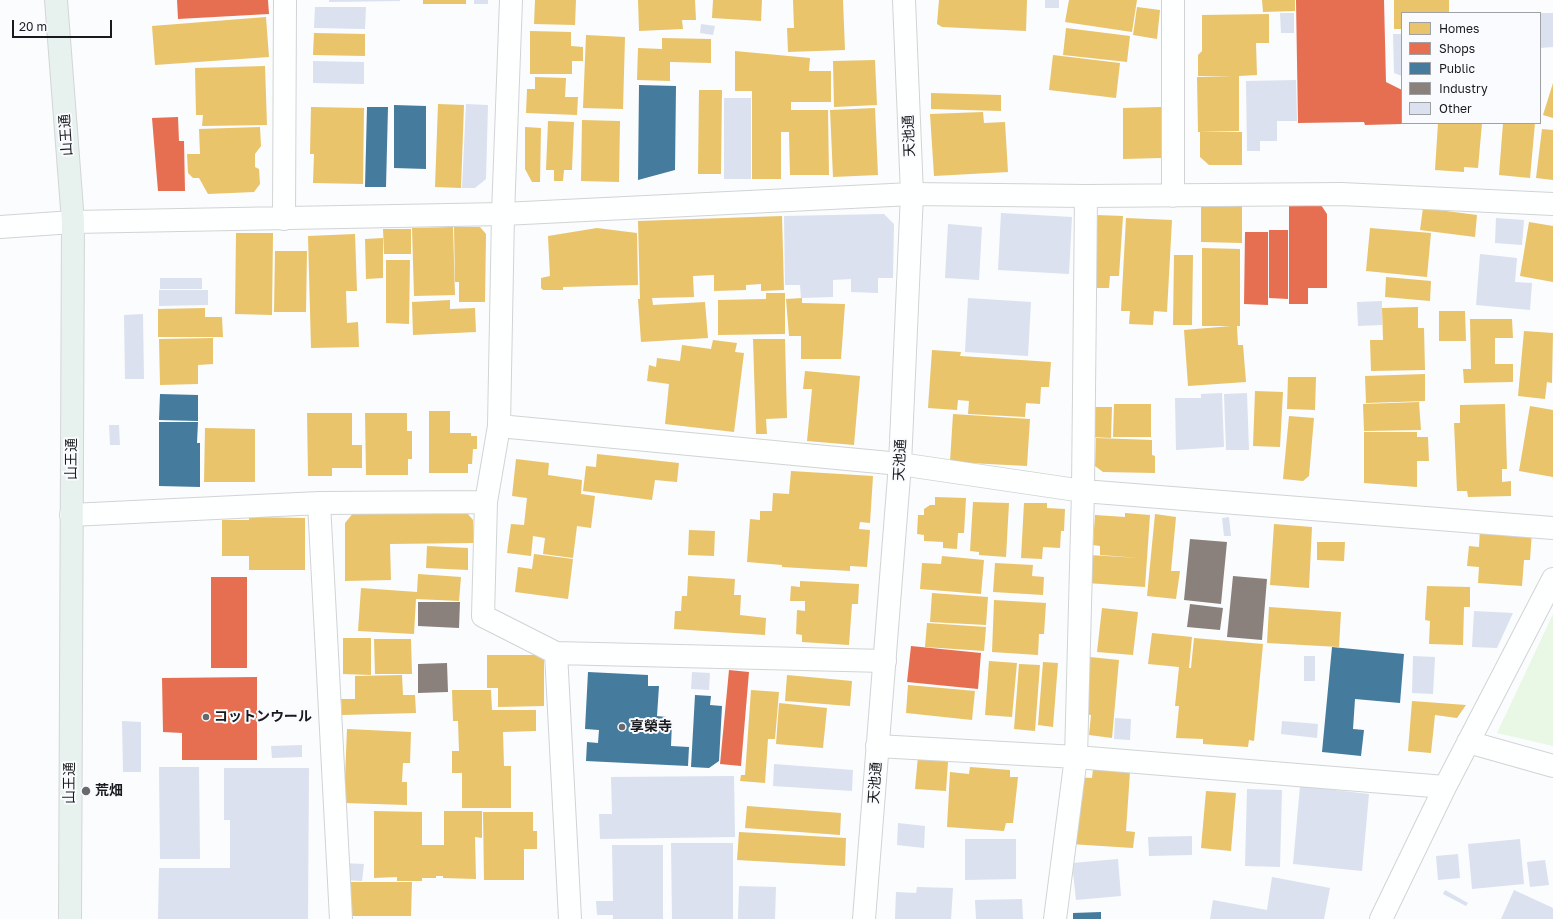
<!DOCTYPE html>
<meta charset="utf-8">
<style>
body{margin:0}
#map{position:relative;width:1553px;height:919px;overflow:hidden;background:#fafcfe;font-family:"Golos Text",sans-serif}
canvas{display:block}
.legend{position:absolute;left:1401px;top:12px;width:140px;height:112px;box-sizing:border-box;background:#f9fbff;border:1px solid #9fa1a5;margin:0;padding:5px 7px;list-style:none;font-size:12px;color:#191a1d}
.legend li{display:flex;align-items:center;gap:8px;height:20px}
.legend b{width:20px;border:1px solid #9fa1a5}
.scale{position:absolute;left:12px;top:20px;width:100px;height:18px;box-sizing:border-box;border:2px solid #191a1d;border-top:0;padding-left:5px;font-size:12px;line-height:14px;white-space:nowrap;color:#191a1d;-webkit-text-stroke:3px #f9fbff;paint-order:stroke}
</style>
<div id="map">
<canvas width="1553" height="919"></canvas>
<ul class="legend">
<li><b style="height:11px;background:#e9c46a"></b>Homes</li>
<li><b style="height:11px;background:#e76f51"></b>Shops</li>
<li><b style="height:11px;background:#457b9d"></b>Public</li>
<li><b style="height:11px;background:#8a817c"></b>Industry</li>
<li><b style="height:11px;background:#dbe1ee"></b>Other</li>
</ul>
<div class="scale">20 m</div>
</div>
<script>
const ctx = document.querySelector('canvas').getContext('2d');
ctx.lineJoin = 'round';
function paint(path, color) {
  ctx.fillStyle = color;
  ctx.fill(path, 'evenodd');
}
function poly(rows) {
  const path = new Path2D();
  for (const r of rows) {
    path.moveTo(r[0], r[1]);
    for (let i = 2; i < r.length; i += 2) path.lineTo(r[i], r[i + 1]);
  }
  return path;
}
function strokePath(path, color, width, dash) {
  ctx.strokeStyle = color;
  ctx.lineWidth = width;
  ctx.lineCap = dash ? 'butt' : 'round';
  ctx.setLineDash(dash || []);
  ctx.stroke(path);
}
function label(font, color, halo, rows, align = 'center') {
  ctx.font = font + ' "Golos Text","Noto Sans JP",sans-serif';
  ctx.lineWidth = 4;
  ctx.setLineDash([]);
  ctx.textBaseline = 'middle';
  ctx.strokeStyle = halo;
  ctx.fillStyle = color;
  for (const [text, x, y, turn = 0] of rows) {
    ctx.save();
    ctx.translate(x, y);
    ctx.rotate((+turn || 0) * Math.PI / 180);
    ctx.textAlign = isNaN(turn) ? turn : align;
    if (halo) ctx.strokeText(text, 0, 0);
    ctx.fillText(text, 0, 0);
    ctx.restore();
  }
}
paint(poly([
 [1553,614,1553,746,1497,733]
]), '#e9f8e4');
paint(poly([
 [423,0,466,0,466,4,423,4],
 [535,0,576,0,575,25,534,24],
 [638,0,695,0,696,20,682,20,683,29,639,31],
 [713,0,762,0,761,21,712,18],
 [793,0,843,0,845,50,788,52,787,28,794,28],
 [939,0,1027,0,1026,31,942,27,937,24],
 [1069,0,1137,0,1132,32,1065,22],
 [1262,0,1295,0,1295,11,1263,12],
 [1394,0,1449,0,1449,13,1402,13,1402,29,1394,29],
 [1137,7,1160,10,1157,39,1133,35],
 [1269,14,1269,43,1256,43,1257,75,1239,76,1239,131,1198,132,1197,77,1233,76,1198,76,1198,55,1202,51,1202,15],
 [266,17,269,57,155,65,152,26],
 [1066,28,1130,36,1127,62,1063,55],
 [530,31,571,32,571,46,583,47,583,61,572,61,572,74,530,74],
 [314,33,365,34,365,56,313,55],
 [586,35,625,37,623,109,583,108],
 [662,38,711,39,711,63,670,62,670,81,637,80,638,48,662,49],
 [735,51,810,58,809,71,831,71,831,102,791,102,791,110,828,110,829,175,790,175,789,132,781,132,781,179,752,179,752,91,735,91],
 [1053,55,1120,63,1116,98,1049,90],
 [875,60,877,105,834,107,833,61],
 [265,66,267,125,202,126,203,115,196,115,195,68],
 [535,77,566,78,565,97,578,97,577,115,526,113,527,89,535,89],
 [1553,83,1553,118,1543,115],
 [699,90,722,90,721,174,698,174],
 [931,93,1001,95,1001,111,931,109],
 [438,104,464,105,461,188,435,187],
 [311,107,364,108,363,184,313,183,314,154,310,154],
 [1161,107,1161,158,1123,159,1123,108],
 [875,108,878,175,833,177,830,110],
 [983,112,984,123,1005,122,1008,172,934,176,930,114],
 [582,120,620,121,619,182,581,181],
 [548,121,574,122,572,170,564,170,563,181,554,181,554,170,546,170],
 [1438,123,1482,123,1478,168,1464,167,1464,172,1435,170],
 [1503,123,1535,123,1530,178,1499,175],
 [260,127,261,146,255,154,255,167,259,169,260,184,254,192,208,194,199,178,193,178,188,173,187,154,200,154,199,129],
 [525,127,541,128,540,182,532,182,525,169],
 [1542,129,1553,130,1553,180,1536,178],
 [1200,132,1242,132,1242,165,1209,165,1200,157],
 [1242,206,1242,243,1201,242,1201,207],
 [1423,208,1477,215,1475,237,1420,230],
 [1096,215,1123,216,1119,276,1110,276,1109,288,1092,288],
 [782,216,784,290,761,291,761,284,746,285,746,290,714,291,714,275,693,276,694,297,652,298,653,305,705,302,708,338,641,342,638,299,640,299,638,221],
 [1126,218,1172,220,1167,312,1154,311,1153,325,1129,324,1130,311,1121,311],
 [1529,222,1553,226,1553,282,1520,276],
 [453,227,455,295,414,296,412,228],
 [454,227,480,227,486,234,485,302,459,302,459,282,455,282],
 [597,228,637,233,638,285,563,287,563,290,543,290,541,288,541,278,550,276,548,236],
 [1370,228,1431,233,1427,277,1366,271],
 [383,229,411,229,411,254,384,254],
 [236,233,273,233,272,315,235,314],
 [355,234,357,291,346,291,347,323,358,322,359,347,311,348,308,236],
 [383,238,383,278,366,279,365,239],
 [1202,248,1240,249,1240,326,1237,326,1238,345,1243,345,1246,382,1188,386,1184,330,1231,326,1202,326],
 [275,251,307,251,306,312,274,312],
 [1174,255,1193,255,1192,325,1173,325],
 [386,260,410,260,409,324,386,323],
 [1386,277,1431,281,1430,301,1385,297],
 [766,293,785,293,785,334,718,335,718,300,766,299],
 [802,298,802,303,845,304,841,359,801,359,801,336,789,336,786,299],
 [450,300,450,309,475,308,476,332,413,335,412,302],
 [1418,307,1418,328,1424,328,1425,370,1371,371,1370,340,1383,340,1382,308],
 [205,308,205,317,222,317,223,337,158,337,158,309],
 [1439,311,1465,311,1466,341,1439,341],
 [1470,319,1512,319,1513,338,1495,338,1495,364,1513,364,1513,382,1464,383,1463,369,1471,369],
 [1524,331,1553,333,1552,383,1547,382,1545,399,1518,396],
 [213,338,213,364,198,365,198,384,160,385,159,339],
 [753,339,785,339,787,418,766,419,767,434,756,434],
 [713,340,737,343,735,352,744,353,734,432,665,424,669,384,647,381,649,365,656,367,657,358,680,361,682,345,711,349],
 [932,350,961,352,960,356,1051,362,1049,387,1041,387,1040,404,1026,403,1025,417,968,414,969,401,958,400,957,410,928,408],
 [805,371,860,376,854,445,807,441,812,389,803,389],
 [1425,374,1425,401,1366,403,1365,376],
 [1288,377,1316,377,1315,410,1287,409],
 [1255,391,1283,392,1280,447,1253,446],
 [1419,402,1421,430,1364,431,1363,404],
 [1114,404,1151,404,1151,437,1113,437],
 [1505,404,1507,469,1502,469,1502,482,1511,481,1511,496,1468,497,1467,491,1457,491,1454,423,1460,423,1460,405],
 [1530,406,1553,410,1553,477,1519,471],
 [1092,407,1112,407,1111,438,1091,437],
 [429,411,450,411,450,433,471,433,471,436,477,436,477,449,473,449,472,464,468,464,468,473,429,473],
 [307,413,352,413,352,445,362,445,362,468,332,468,332,476,308,476],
 [365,413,407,413,407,431,412,431,412,459,408,459,408,475,366,475],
 [953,414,1030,419,1027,466,950,462],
 [1289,416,1314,418,1309,476,1303,481,1283,479],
 [205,428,255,429,255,482,204,482],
 [1364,432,1417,432,1417,437,1428,437,1429,461,1417,461,1417,487,1364,483],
 [1096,438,1152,440,1152,455,1155,456,1155,473,1103,472,1095,466],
 [597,454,679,463,677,482,655,480,652,500,583,491,586,466,596,467],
 [516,459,549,463,548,475,582,480,581,494,595,496,591,528,577,526,573,558,543,554,545,538,533,536,531,556,507,553,511,524,524,525,527,498,512,496],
 [791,471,873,476,870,523,860,522,859,529,870,530,867,567,850,566,850,571,782,567,782,565,747,562,750,519,760,520,760,511,772,511,773,493,789,494],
 [935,497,966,498,964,533,958,533,957,549,943,548,943,542,924,541,924,535,917,534,918,515,924,515,924,509,930,505,935,505],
 [973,502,1009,503,1006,557,979,555,979,552,970,551],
 [1024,503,1047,503,1047,508,1065,509,1064,531,1061,531,1060,548,1043,547,1042,559,1021,558],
 [462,507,473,520,474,543,390,544,391,580,345,581,345,523,354,512],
 [1125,513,1150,515,1145,587,1087,583,1089,555,1140,558,1100,555,1100,546,1093,545,1095,515,1125,517],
 [1155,514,1176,517,1171,571,1180,571,1176,599,1147,596],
 [249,517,305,518,305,570,249,570,249,556,222,556,222,520,249,520],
 [1274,524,1312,527,1309,588,1270,585],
 [1480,528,1532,531,1530,560,1524,560,1522,586,1478,583,1479,567,1467,566,1469,546,1479,547],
 [689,530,715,531,714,556,688,555],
 [1317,542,1345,542,1344,561,1317,560],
 [427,546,468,548,468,570,426,568],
 [534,554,573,559,568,599,515,592,518,567,532,569],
 [942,556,984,560,981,594,920,589,922,563,941,564],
 [995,563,1033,565,1032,576,1044,577,1043,595,993,592],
 [418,574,461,577,459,601,416,599,414,634,358,631,361,588,417,592],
 [688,576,735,579,734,595,741,595,740,615,766,618,765,635,674,629,675,611,681,611,682,596,687,596],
 [800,581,859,584,858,604,852,604,849,645,802,642,802,635,796,634,797,610,805,611,805,601,790,601,791,586,800,587],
 [1427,586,1470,587,1470,607,1464,607,1463,645,1429,644,1430,621,1425,620],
 [932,593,988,597,986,625,930,622],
 [994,600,1046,603,1044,634,1039,634,1038,655,992,652],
 [1269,607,1341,612,1339,647,1267,643],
 [1102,608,1138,612,1133,655,1097,652],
 [927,623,986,627,984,651,925,647],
 [1152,633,1192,637,1189,668,1191,668,1194,638,1263,644,1254,741,1249,740,1248,747,1203,744,1203,739,1176,738,1179,706,1175,706,1179,667,1148,664],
 [343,638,371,638,371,675,343,674],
 [374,639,411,639,412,674,375,674],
 [487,655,544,655,544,706,498,707,498,688,487,688],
 [1090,657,1119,660,1112,738,1089,735,1091,715,1084,714],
 [989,661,1017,663,1012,717,985,715],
 [1043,662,1058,663,1053,727,1038,725],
 [1019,664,1040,665,1035,731,1014,729],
 [402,675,403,695,415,695,416,713,342,715,341,699,355,699,355,676],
 [787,675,852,681,850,706,785,701],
 [908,685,975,691,972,720,906,713],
 [452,690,491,690,492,710,536,710,536,731,503,732,504,766,511,766,511,808,462,808,462,773,452,773,452,751,459,751,458,721,453,721],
 [751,690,779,692,775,739,768,739,765,783,740,781,741,775,745,775],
 [1412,701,1466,705,1457,718,1435,715,1431,753,1408,751],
 [779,703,827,708,823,748,776,744],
 [347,729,411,732,410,763,403,763,402,782,407,782,407,805,344,803],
 [918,756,947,758,946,762,948,762,946,791,915,789],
 [970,767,1010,770,1010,777,1018,777,1013,823,1006,823,1004,831,947,827,950,772,969,774],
 [1093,769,1130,772,1126,831,1135,832,1133,848,1070,844,1074,777,1092,778],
 [1206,791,1236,793,1231,851,1201,848],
 [747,806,841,813,840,835,745,828],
 [374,811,422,812,422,845,444,845,444,811,482,811,482,838,475,837,476,879,443,878,443,876,436,876,436,878,422,878,422,881,397,881,397,877,374,878],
 [483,812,533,812,533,831,537,831,537,849,524,849,524,880,484,880],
 [739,832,846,838,845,866,737,860],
 [344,882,412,882,411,916,344,916]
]), '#e9c46a');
paint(poly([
 [177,0,268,0,269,14,178,19],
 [1296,0,1384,0,1386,82,1402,90,1402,124,1365,125,1364,122,1298,123],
 [178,117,179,141,184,141,185,191,158,191,152,118],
 [1289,204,1321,205,1327,214,1327,288,1308,288,1308,304,1289,304],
 [1269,230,1288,230,1288,299,1269,298],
 [1245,232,1268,232,1268,305,1244,304],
 [211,577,247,577,247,668,211,668],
 [911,646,981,653,978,689,907,682],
 [729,670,749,672,741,766,720,764],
 [257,677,257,760,182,760,182,733,163,732,162,678]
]), '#e76f51');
paint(poly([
 [639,85,676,86,675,170,638,180],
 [394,105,426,106,426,169,394,168],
 [367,107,388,107,386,187,365,187],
 [160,394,198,395,198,421,159,420],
 [159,422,198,422,197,443,200,443,200,487,159,486],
 [1332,647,1404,654,1400,703,1355,699,1353,729,1364,730,1361,756,1322,752],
 [588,672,648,675,648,686,659,686,657,716,666,717,665,721,672,722,671,746,689,747,688,766,586,761,587,742,598,743,599,730,585,729],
 [695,695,711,696,710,705,722,706,719,761,709,768,691,767],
 [1101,912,1101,919,1073,919,1073,913]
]), '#457b9d');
paint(poly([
 [1190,539,1227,542,1221,604,1184,600],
 [1233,576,1267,579,1262,640,1227,637],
 [418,602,460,602,459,628,418,626],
 [1190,604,1223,608,1220,630,1187,627],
 [447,663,448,692,418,693,418,664]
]), '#8a817c');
paint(poly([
 [329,0,400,0,400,1,329,2],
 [474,0,488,0,488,4,474,4],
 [1045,0,1059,0,1059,8,1045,8],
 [315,7,366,7,365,29,314,28],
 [1280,13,1294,13,1294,33,1281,33],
 [1540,13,1553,13,1553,47,1540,48],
 [701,24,715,26,713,35,700,33],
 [1393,34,1402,34,1402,76,1394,73],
 [313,61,364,62,364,84,313,83],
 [1296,80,1297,121,1277,121,1277,141,1260,141,1260,151,1247,151,1246,81],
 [724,98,751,98,751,179,724,179],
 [466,104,488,105,486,179,475,188,462,188],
 [1001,213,1072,217,1069,274,998,270],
 [884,214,894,224,893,278,878,278,878,293,851,292,851,279,833,280,833,297,801,298,800,285,785,285,784,216],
 [1496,218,1524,220,1522,245,1495,243],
 [948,224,982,227,979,280,945,278],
 [1480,254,1517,258,1515,282,1532,283,1530,310,1476,305],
 [160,278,202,278,202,289,160,289],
 [159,290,208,290,208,305,159,306],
 [968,298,1031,302,1028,356,965,352],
 [1382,301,1382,325,1358,326,1357,302],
 [143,314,144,379,125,379,124,315],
 [1222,393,1224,447,1176,450,1175,398,1201,398,1201,394],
 [1247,393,1249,450,1226,450,1224,394],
 [109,425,119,425,120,445,110,445],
 [1229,517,1231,536,1224,536,1222,518],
 [1474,611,1513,613,1497,648,1472,647],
 [1304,656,1315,656,1315,681,1304,681],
 [1413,656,1435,657,1433,694,1412,693],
 [692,672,710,673,709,690,691,689],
 [1115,718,1131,719,1130,740,1114,739],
 [122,721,141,722,141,772,123,772],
 [1282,721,1318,724,1317,738,1281,734],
 [302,745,302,757,272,758,271,746],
 [774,764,853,770,852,791,773,786],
 [159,767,199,767,200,859,160,859],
 [224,768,309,768,308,919,158,919,159,868,230,868,230,820,224,820],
 [734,776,735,837,600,839,599,814,612,814,611,777],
 [1300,786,1369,794,1362,871,1293,864],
 [1247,789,1282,790,1280,867,1245,866],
 [898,823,925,826,924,848,897,845],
 [1192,836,1192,855,1149,856,1148,837],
 [965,839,1016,839,1016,879,965,880],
 [1520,839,1524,884,1472,889,1468,844],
 [671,843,733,843,733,919,672,919],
 [612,845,663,845,663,919,613,919,613,915,597,915,596,901,613,901],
 [1458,854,1460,878,1438,880,1436,856],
 [1118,859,1121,896,1076,900,1072,863],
 [1545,860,1549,885,1530,887,1527,862],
 [342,863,364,864,362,881,341,880],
 [1272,877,1330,888,1324,919,1210,919,1213,900,1267,910],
 [739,886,776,887,775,919,738,919],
 [917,887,953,888,951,919,895,919,896,892,916,893],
 [1445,890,1468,903,1466,906,1443,894],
 [1514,890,1553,908,1553,919,1501,919],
 [1022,899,1023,919,976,919,975,900]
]), '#dbe1ee');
const minor = poly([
 [511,0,503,214,499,426,486,502,483,616,556,653,885,661],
 [1173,196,1173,0],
 [284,219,285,0],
 [0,227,73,222,503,214,912,194,1086,196,1341,194,1553,204],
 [499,426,900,464,1083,491,1553,528],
 [319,503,341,919],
 [71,515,319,503,486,502],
 [556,653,570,919],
 [1468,742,1553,766],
 [877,746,1076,757,1445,787],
 [1055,919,1076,757,1083,491,1086,196],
 [1381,919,1445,787,1553,579]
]);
const tertiary = poly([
 [864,919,900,464,912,194,904,0]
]);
const primary = poly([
 [56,0,73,222,70,919]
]);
strokePath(minor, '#d1d3d5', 24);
strokePath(tertiary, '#d1d3d5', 24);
strokePath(primary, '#d4d5d6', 24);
strokePath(minor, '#feffff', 22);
strokePath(tertiary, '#feffff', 22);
strokePath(primary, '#e7f1ed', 22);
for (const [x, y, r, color] of [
 [206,717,4,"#68696c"],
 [622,727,4,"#68696c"],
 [86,791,5,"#68696c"]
]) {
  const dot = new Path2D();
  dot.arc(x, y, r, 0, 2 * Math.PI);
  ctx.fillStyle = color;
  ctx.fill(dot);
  strokePath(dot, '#f9fbff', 1.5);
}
label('14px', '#191a1d', '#f9fbff', [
 ["山王通",66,135,-94],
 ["天池通",909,136,-92],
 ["山王通",72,459,-90],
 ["天池通",900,460,-87],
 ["山王通",70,783,-90],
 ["天池通",875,783,-86]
]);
label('bold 14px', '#191a1d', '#f9fbff', [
 ["コットンウール",214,717],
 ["享榮寺",630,727],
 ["荒畑",95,791]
], 'left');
</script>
